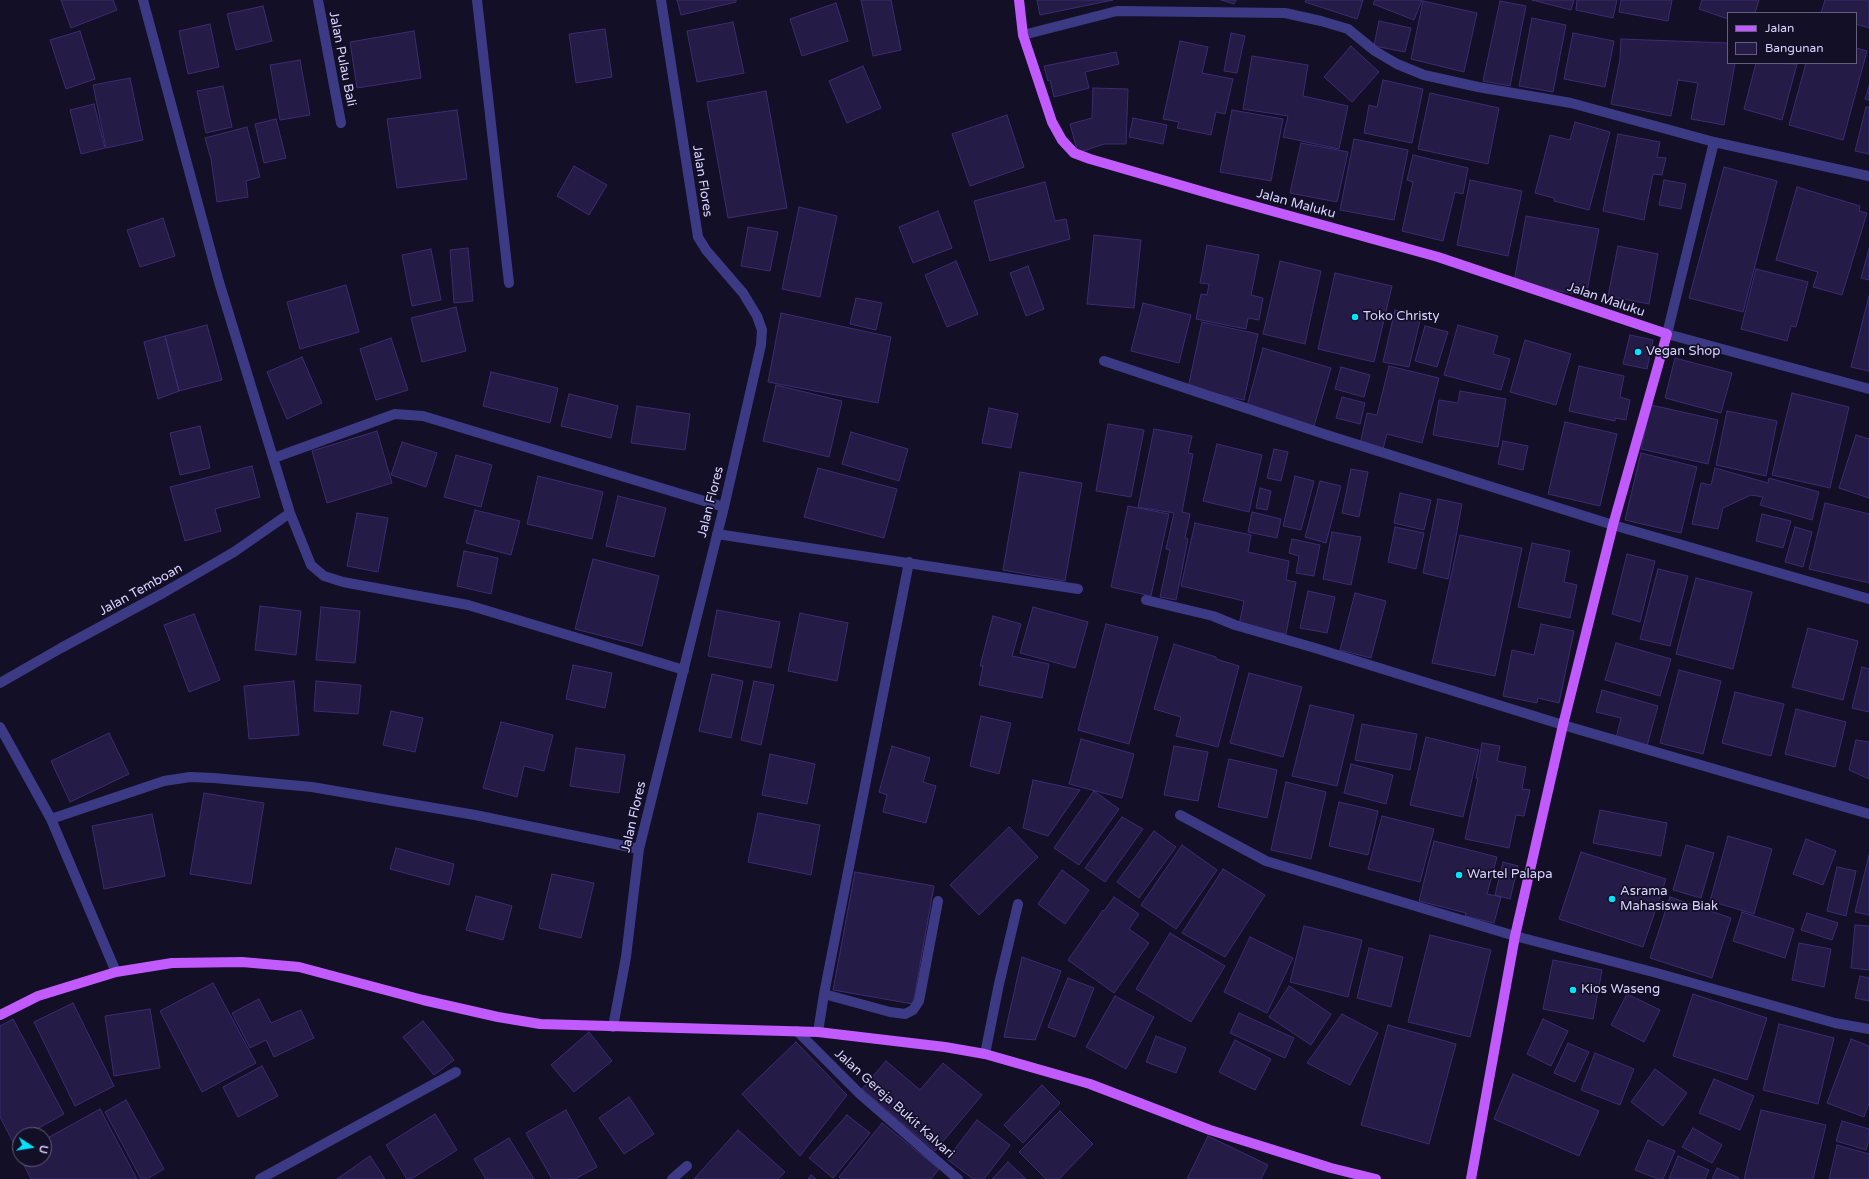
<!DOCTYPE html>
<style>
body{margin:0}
#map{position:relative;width:1869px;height:1179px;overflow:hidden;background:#130f26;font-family:"Varela Round",sans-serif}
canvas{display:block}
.legend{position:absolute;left:1727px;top:12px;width:130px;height:52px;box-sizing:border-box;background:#130f26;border:1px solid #625e7d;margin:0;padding:5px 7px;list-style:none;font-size:12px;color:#d9d4ff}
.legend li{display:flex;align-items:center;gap:8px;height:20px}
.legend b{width:20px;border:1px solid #625e7d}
.north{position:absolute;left:12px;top:1127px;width:40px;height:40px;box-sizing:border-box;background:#130f26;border:1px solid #625e7d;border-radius:50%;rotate:102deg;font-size:11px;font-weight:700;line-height:16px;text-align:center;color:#d9d4ff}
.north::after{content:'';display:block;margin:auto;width:14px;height:18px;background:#00e5ff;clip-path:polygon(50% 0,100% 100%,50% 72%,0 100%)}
</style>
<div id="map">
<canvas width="1869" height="1179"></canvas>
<ul class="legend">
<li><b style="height:5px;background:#c25bff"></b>Jalan</li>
<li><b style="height:11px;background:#241b47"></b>Bangunan</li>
</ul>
<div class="north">U</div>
</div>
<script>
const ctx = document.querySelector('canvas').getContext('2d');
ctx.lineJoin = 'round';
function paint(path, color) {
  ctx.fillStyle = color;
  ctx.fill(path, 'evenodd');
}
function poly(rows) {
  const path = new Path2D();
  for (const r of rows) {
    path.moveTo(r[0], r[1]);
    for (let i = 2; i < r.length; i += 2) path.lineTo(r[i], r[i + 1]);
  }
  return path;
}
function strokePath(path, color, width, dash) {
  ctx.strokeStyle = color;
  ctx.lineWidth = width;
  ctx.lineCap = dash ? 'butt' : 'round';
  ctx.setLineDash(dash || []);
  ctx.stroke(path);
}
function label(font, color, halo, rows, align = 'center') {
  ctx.font = font + ' "Varela Round",sans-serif';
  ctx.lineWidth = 3.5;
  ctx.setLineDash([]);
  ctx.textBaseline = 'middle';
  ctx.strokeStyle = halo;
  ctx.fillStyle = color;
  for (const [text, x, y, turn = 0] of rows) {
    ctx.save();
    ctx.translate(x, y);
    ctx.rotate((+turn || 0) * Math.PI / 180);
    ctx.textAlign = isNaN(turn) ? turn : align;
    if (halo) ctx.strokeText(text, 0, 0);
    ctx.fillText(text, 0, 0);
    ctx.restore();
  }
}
const building = poly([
 [61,0,113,0,117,10,71,28,61,0],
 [677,0,736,0,736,2,681,15,677,0],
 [861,0,891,0,901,50,873,56,861,0],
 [1037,0,1113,0,1040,15,1037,0],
 [1221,0,1236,0,1234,4,1221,0],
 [1306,0,1363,0,1357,19,1305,2,1306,0],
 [1375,0,1422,0,1414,20,1373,4,1375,0],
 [1532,0,1574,0,1571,10,1532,0],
 [1577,0,1617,0,1613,18,1576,10,1577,0],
 [1621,0,1672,0,1668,21,1619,12,1621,0],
 [1702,0,1759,0,1755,13,1728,13,1728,19,1699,9,1702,0],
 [1825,0,1869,0,1869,28,1856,24,1856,13,1821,13,1825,0],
 [1423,1,1477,13,1464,72,1411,59,1423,1],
 [1500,1,1526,6,1510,86,1483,81,1500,1],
 [836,3,848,41,802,56,790,19,836,3],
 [263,6,272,41,236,50,227,14,263,6],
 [1532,18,1566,25,1553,92,1519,86,1532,18],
 [1379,21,1411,28,1405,52,1374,46,1379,21],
 [733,22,744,73,697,82,687,31,733,22],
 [210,24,219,67,188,74,179,31,210,24],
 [605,29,612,77,576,83,569,34,605,29],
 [80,31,95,79,66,89,50,40,80,31],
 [414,31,421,78,357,88,350,42,414,31],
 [1231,33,1245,36,1237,73,1224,71,1231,33],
 [1573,33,1614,41,1605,87,1564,79,1573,33],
 [1621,39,1728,43,1728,63,1735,63,1724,125,1691,119,1698,83,1678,80,1671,116,1611,104,1620,59,1621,39],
 [1180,41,1208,47,1202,73,1233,79,1225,114,1216,112,1211,135,1177,128,1179,122,1163,119,1180,41],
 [1351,46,1379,72,1352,102,1324,77,1351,46],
 [1856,48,1867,51,1843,140,1789,125,1806,63,1856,63,1856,48],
 [1116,52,1119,64,1085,72,1089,88,1054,97,1050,80,1048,81,1044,66,1116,52],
 [1252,56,1308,65,1303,96,1348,106,1339,149,1283,137,1288,116,1243,109,1252,56],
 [300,60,310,115,280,120,270,65,300,60],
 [1756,63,1797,64,1782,120,1744,109,1756,63],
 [863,66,881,108,847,123,829,81,863,66],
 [130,78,143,140,106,148,93,85,130,78],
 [1383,80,1423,89,1412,143,1364,133,1369,105,1377,107,1383,80],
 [223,86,232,127,206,133,197,91,223,86],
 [1869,86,1869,100,1865,99,1869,86],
 [1093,88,1128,89,1126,144,1104,144,1078,153,1070,124,1092,118,1093,88],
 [766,91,787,208,728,218,707,102,766,91],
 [1430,93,1499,108,1488,164,1418,149,1430,93],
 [94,104,105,148,81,154,70,110,94,104],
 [1866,107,1869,107,1869,154,1855,151,1866,107],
 [457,110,467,179,397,188,387,119,457,110],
 [1232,110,1283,119,1271,181,1220,172,1232,110],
 [1007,115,1024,167,970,186,952,134,1007,115],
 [1133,118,1167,125,1163,144,1129,137,1133,118],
 [276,119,286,158,264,163,255,124,276,119],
 [1575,122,1610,132,1589,210,1554,201,1554,198,1535,193,1550,135,1570,140,1575,122],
 [247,127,260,177,246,181,248,197,217,202,211,159,205,138,247,127],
 [1618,134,1660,142,1657,157,1666,158,1662,175,1653,174,1644,220,1603,211,1618,134],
 [1354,139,1408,150,1394,220,1340,210,1354,139],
 [1301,143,1348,152,1337,202,1290,193,1301,143],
 [1413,155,1468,168,1463,194,1455,192,1443,241,1402,231,1413,182,1407,180,1413,155],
 [574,166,607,185,589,215,557,196,574,166],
 [1724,167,1777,181,1743,312,1689,298,1724,167],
 [1470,180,1522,191,1508,256,1457,245,1470,180],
 [1664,180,1686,184,1681,209,1659,205,1664,180],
 [1045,182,1055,221,1066,219,1070,239,990,261,974,201,1045,182],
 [1797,187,1860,206,1859,211,1867,213,1842,295,1813,287,1818,272,1776,260,1797,187],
 [799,207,837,216,820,297,782,289,799,207],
 [938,211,952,248,913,263,899,227,938,211],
 [1526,216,1599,229,1586,296,1514,282,1526,216],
 [163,218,175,256,140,267,127,230,163,218],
 [748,227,778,232,770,271,741,266,748,227],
 [1094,235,1141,240,1134,308,1087,304,1094,235],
 [1207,245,1259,255,1251,295,1263,298,1259,320,1248,318,1246,329,1196,319,1201,294,1207,295,1209,284,1200,283,1207,245],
 [1618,246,1658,254,1649,304,1608,296,1618,246],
 [468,248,473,301,454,303,450,250,468,248],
 [431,249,441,300,412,306,402,255,431,249],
 [1869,249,1869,280,1861,278,1869,249],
 [956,261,978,314,947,327,925,275,956,261],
 [1280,261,1321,271,1305,344,1263,334,1280,261],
 [1028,266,1044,309,1026,316,1010,273,1028,266],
 [1756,269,1808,282,1796,327,1791,326,1787,341,1741,329,1756,269],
 [1335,273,1392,286,1374,362,1318,349,1335,273],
 [346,285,359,332,300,349,287,302,346,285],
 [1869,296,1869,371,1851,367,1869,296],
 [856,298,882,303,876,330,850,324,856,298],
 [1143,303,1191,315,1179,363,1131,351,1143,303],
 [456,307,466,351,422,362,411,318,456,307],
 [1395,310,1421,316,1409,367,1383,362,1395,310],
 [781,313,891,337,878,403,768,382,781,313],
 [1202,322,1258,334,1244,400,1188,388,1202,322],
 [207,325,222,380,179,391,165,336,207,325],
 [1458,325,1498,336,1493,354,1510,359,1501,390,1444,375,1458,325],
 [1425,326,1448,332,1437,367,1415,361,1425,326],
 [1630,335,1653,340,1647,369,1623,364,1630,335],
 [165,336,179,391,158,399,144,342,165,336],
 [391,338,408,390,376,400,360,349,391,338],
 [1525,340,1571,354,1556,405,1510,392,1525,340],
 [1263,348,1331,368,1314,426,1247,406,1263,348],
 [302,357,322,403,287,419,267,372,302,357],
 [1675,358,1732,373,1721,413,1665,398,1675,358],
 [1389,366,1439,378,1422,443,1387,434,1383,449,1360,444,1367,413,1377,415,1389,366],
 [1579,366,1624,376,1620,397,1630,400,1626,420,1615,418,1615,421,1569,411,1579,366],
 [1341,367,1370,375,1364,397,1335,389,1341,367],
 [491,372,558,388,550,423,483,406,491,372],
 [776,385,842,401,829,457,763,441,776,385],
 [1460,391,1506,399,1498,447,1433,435,1439,400,1458,403,1460,391],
 [1792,393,1849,407,1830,488,1772,475,1792,393],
 [569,394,618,406,611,438,561,426,569,394],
 [1342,397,1365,403,1360,424,1336,418,1342,397],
 [1651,405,1718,420,1708,464,1641,449,1651,405],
 [637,406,690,414,685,450,631,443,637,406],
 [989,408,1018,414,1011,448,982,443,989,408],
 [1727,411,1777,421,1766,476,1716,465,1727,411],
 [1565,422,1617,434,1600,506,1548,494,1565,422],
 [1108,424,1144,430,1131,497,1096,491,1108,424],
 [200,426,210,468,180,475,170,433,200,426],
 [1154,429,1192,436,1188,453,1193,454,1182,512,1190,514,1185,538,1188,539,1176,600,1160,597,1170,550,1166,549,1174,513,1138,507,1154,429],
 [377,431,392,483,327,503,312,451,377,431],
 [851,432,908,449,899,481,842,464,851,432],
 [1856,435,1869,439,1869,498,1839,488,1856,435],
 [1503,441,1528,446,1523,470,1498,464,1503,441],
 [402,442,437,453,426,487,391,475,402,442],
 [1217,444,1262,455,1249,512,1203,501,1217,444],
 [1274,449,1288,452,1281,481,1267,478,1274,449],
 [1641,453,1697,467,1681,533,1625,520,1641,453],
 [456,455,492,465,481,507,444,497,456,455],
 [252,466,260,497,215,509,221,531,185,541,170,487,252,466],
 [818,468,897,489,884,538,804,517,818,468],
 [1715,468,1768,483,1769,478,1819,492,1812,520,1760,505,1763,497,1751,495,1723,508,1718,529,1692,524,1701,483,1711,485,1715,468],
 [1351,469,1368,472,1359,517,1342,513,1351,469],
 [1020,472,1082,483,1065,581,1003,570,1020,472],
 [538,476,603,492,592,539,527,524,538,476],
 [1295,476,1314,481,1301,530,1283,526,1295,476],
 [1320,481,1341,486,1326,543,1305,537,1320,481],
 [1260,488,1271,491,1267,510,1256,508,1260,488],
 [1400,493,1431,500,1424,530,1394,523,1400,493],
 [618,496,666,508,654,557,606,546,618,496],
 [1438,499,1462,504,1448,579,1423,573,1438,499],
 [1825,503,1869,514,1869,583,1809,569,1825,503],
 [1128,506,1169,514,1151,596,1111,587,1128,506],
 [475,510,520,521,511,555,466,543,475,510],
 [1252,512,1281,519,1277,538,1248,532,1252,512],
 [357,513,388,518,378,572,347,566,357,513],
 [1762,514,1791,521,1783,548,1756,541,1762,514],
 [1195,523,1251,535,1248,552,1289,561,1286,580,1296,582,1286,634,1239,625,1244,601,1181,586,1195,523],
 [1395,527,1424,533,1416,569,1388,562,1395,527],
 [1795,527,1812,532,1803,567,1785,562,1795,527],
 [1332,532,1361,537,1351,585,1323,579,1332,532],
 [1460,535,1522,548,1495,676,1432,663,1460,535],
 [1292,539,1320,545,1314,576,1296,573,1299,556,1289,553,1292,539],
 [1532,543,1570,551,1564,582,1577,585,1570,618,1518,607,1532,543],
 [464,551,498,558,491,594,457,586,464,551],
 [1627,554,1655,561,1640,622,1612,614,1627,554],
 [593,559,659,576,642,646,575,629,593,559],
 [1658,569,1688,576,1670,646,1640,639,1658,569],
 [1696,578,1752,592,1733,669,1676,654,1696,578],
 [1308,591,1335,597,1327,633,1300,628,1308,591],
 [1355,593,1386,601,1371,658,1340,650,1355,593],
 [260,606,301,611,296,655,255,650,260,606],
 [321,607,360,611,355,663,316,660,321,607],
 [1033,607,1088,622,1075,668,1020,653,1033,607],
 [717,610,780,622,771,668,708,656,717,610],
 [800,613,848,623,837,681,788,671,800,613],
 [194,614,220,680,189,692,164,625,194,614],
 [993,616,1021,624,1012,656,1049,664,1042,698,979,685,983,666,980,666,993,616],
 [1106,624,1158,637,1129,744,1078,730,1106,624],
 [1541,624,1574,631,1559,703,1538,698,1537,703,1503,696,1512,650,1534,655,1541,624],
 [1808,628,1858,641,1843,700,1792,687,1808,628],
 [1616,643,1671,659,1660,696,1605,680,1616,643],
 [1174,644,1216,657,1216,659,1239,666,1218,747,1176,736,1181,717,1154,709,1174,644],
 [573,665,612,673,605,708,566,699,573,665],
 [1862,667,1869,669,1869,712,1852,708,1862,667],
 [1679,670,1721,681,1703,754,1660,743,1679,670],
 [1249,673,1302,687,1283,757,1230,743,1249,673],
 [712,674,743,681,731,738,699,731,712,674],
 [294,681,299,735,249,739,244,686,294,681],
 [316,681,361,685,358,714,314,711,316,681],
 [754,681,774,685,761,745,741,740,754,681],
 [1602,690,1658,706,1647,746,1616,738,1621,718,1596,712,1602,690],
 [1735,692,1784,704,1771,756,1722,743,1735,692],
 [1310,705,1354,715,1337,786,1292,776,1310,705],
 [1796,709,1846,722,1835,767,1785,754,1796,709],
 [391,711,423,718,415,752,383,745,391,711],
 [981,716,1011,723,999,774,970,766,981,716],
 [501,722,553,735,544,771,524,766,517,797,483,788,501,722],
 [1362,724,1417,734,1410,770,1355,760,1362,724],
 [109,733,129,774,70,802,51,761,109,733],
 [1426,737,1479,750,1463,817,1410,805,1426,737],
 [1081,739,1134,754,1122,798,1069,784,1081,739],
 [1856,740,1869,742,1869,779,1849,770,1856,740],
 [1482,743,1500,746,1497,761,1526,767,1522,789,1530,790,1524,816,1516,815,1509,848,1465,839,1478,778,1476,778,1482,743],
 [892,746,930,758,923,782,936,786,926,823,883,812,887,795,879,792,892,746],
 [1174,746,1208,752,1198,801,1164,795,1174,746],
 [576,748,625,755,619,793,570,786,576,748],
 [770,754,815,764,807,804,762,795,770,754],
 [1229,759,1277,770,1267,818,1218,807,1229,759],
 [1351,764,1393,775,1386,804,1344,793,1351,764],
 [1033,780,1080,790,1048,836,1023,828,1033,780],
 [1286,782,1326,792,1311,859,1271,850,1286,782],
 [1094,791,1119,809,1079,865,1054,848,1094,791],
 [204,793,264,803,251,884,190,874,204,793],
 [1339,802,1378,811,1368,855,1329,846,1339,802],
 [1600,810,1667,823,1661,856,1593,843,1600,810],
 [758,813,820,825,811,875,748,862,758,813],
 [152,814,165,876,104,889,92,826,152,814],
 [1382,816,1434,829,1420,882,1368,869,1382,816],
 [1122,817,1143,829,1105,882,1085,868,1122,817],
 [1009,827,1038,857,979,915,950,885,1009,827],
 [1154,831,1176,847,1139,898,1117,882,1154,831],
 [1728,836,1772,849,1754,914,1710,901,1728,836],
 [1806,839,1836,851,1823,885,1793,874,1806,839],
 [1434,841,1497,857,1487,894,1501,897,1494,923,1465,916,1466,913,1419,901,1434,841],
 [1182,845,1217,870,1176,929,1141,905,1182,845],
 [1686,845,1714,853,1701,898,1673,890,1686,845],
 [396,848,454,864,449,885,390,869,396,848],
 [1581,852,1666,879,1643,947,1559,919,1581,852],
 [1869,855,1869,915,1855,912,1869,855],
 [1503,862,1518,866,1510,899,1495,895,1503,862],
 [1837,867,1856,871,1846,916,1827,911,1837,867],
 [1223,869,1265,895,1225,957,1182,933,1223,869],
 [1062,870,1089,890,1065,924,1038,904,1062,870],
 [855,872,934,886,913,1004,833,990,855,872],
 [552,874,594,883,581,938,539,928,552,874],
 [476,896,512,906,503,940,466,930,476,896],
 [1114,897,1139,914,1129,929,1149,943,1114,993,1068,960,1103,910,1104,911,1114,897],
 [1670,897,1731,918,1712,978,1650,958,1670,897],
 [1742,912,1794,929,1785,958,1733,941,1742,912],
 [1807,913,1838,923,1832,940,1801,930,1807,913],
 [1855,925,1869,926,1869,970,1851,968,1855,925],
 [1304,926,1362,940,1348,997,1290,982,1304,926],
 [1170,933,1225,966,1191,1022,1136,989,1170,933],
 [1430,935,1491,950,1470,1037,1408,1022,1430,935],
 [1250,937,1293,958,1267,1013,1224,992,1250,937],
 [1799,943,1831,949,1824,987,1792,980,1799,943],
 [1369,948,1403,957,1391,1007,1357,998,1369,948],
 [1022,957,1061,971,1035,1040,1004,1037,1022,957],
 [1553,960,1602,970,1593,1019,1543,1009,1553,960],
 [1860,976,1869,978,1869,1001,1855,998,1860,976],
 [1068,978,1094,988,1075,1037,1048,1027,1068,978],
 [213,983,256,1063,202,1092,160,1011,213,983],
 [1289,986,1331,1014,1311,1045,1269,1017,1289,986],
 [1627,994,1660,1010,1644,1042,1611,1025,1627,994],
 [1693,994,1767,1018,1747,1080,1673,1056,1693,994],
 [1115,996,1154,1017,1126,1069,1086,1047,1115,996],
 [259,999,271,1023,301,1010,314,1038,274,1057,266,1040,250,1048,232,1013,259,999],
 [73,1003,114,1086,75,1106,34,1022,73,1003],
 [150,1009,160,1068,114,1076,105,1016,150,1009],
 [1239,1013,1294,1038,1285,1058,1230,1033,1239,1013],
 [1342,1014,1378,1033,1350,1085,1307,1063,1342,1014],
 [13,1019,64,1114,26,1135,20,1135,20,1138,13,1142,0,1117,0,1026,13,1019],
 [1543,1019,1568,1031,1551,1066,1527,1054,1543,1019],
 [423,1021,454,1060,434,1075,403,1037,423,1021],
 [1779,1024,1834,1038,1818,1104,1763,1090,1779,1024],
 [1388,1025,1456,1044,1429,1144,1361,1125,1388,1025],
 [589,1032,612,1061,574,1092,551,1065,589,1032],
 [1156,1036,1186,1048,1176,1073,1146,1062,1156,1036],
 [1851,1039,1869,1046,1869,1103,1864,1117,1827,1103,1851,1039],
 [1235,1040,1271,1059,1255,1090,1219,1072,1235,1040],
 [796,1042,847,1095,800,1156,742,1094,796,1042],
 [1568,1043,1589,1052,1575,1082,1554,1073,1568,1043],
 [1595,1053,1634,1069,1620,1105,1581,1090,1595,1053],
 [886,1061,920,1090,943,1063,982,1095,935,1151,862,1089,886,1061],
 [262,1066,278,1096,238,1117,223,1087,262,1066],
 [1655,1069,1687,1093,1663,1126,1631,1102,1655,1069],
 [1513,1074,1599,1111,1579,1156,1494,1119,1513,1074],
 [1714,1079,1754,1096,1740,1130,1699,1113,1714,1079],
 [1042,1085,1060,1103,1023,1143,1004,1125,1042,1085],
 [629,1097,654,1134,624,1154,599,1118,629,1097],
 [126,1100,164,1169,147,1179,141,1179,105,1112,126,1100],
 [100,1109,137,1179,31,1179,21,1159,44,1159,44,1140,100,1109],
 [566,1110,597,1167,575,1179,552,1179,526,1133,566,1110],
 [1761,1110,1826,1125,1813,1179,1744,1179,1761,1110],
 [1060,1111,1093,1144,1059,1179,1046,1179,1019,1152,1060,1111],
 [435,1114,457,1150,411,1179,407,1179,386,1145,435,1114],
 [847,1115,870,1133,833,1178,809,1158,847,1115],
 [977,1120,1010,1145,984,1179,973,1179,947,1159,977,1120],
 [1842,1121,1869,1129,1869,1139,1866,1150,1836,1141,1842,1121],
 [882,1123,939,1169,931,1179,841,1179,839,1177,882,1123],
 [1693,1128,1722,1145,1712,1163,1682,1147,1693,1128],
 [738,1130,785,1172,778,1179,694,1179,738,1130],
 [1208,1136,1268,1165,1261,1179,1187,1179,1208,1136],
 [509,1138,534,1179,486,1179,474,1159,509,1138],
 [1648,1140,1675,1151,1663,1179,1658,1179,1635,1170,1648,1140],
 [1837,1145,1869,1154,1869,1179,1829,1179,1837,1145],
 [370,1156,385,1179,337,1179,370,1156],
 [1678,1156,1709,1170,1705,1179,1669,1179,1678,1156],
 [1008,1162,1026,1179,992,1179,1008,1162],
 [1717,1168,1739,1178,1738,1179,1712,1179,1717,1168],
 [811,1175,816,1179,808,1179,811,1175]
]);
paint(building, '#241b47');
strokePath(building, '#3b2d73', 1);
strokePath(poly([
 [143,0,219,282,290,513,311,565,324,576,343,582,468,605,684,670],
 [318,0,341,123],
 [477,0,509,283],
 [1023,35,1117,11,1285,13,1321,21,1348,29,1375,51,1397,64,1424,75,1478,87,1571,103,1714,142,1869,176],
 [1714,142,1667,334,1869,389],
 [1104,361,1327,435,1613,525,1869,599],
 [274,458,395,414,423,416,724,507],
 [717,534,1078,589],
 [1146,600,1213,616,1235,625,1315,648,1563,725,1869,814],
 [0,683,61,648,163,593,234,552,290,513],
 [0,727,51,819,116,972],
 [1180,815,1266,861,1515,936,1653,972,1835,1023,1869,1029],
 [51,819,164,781,190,777,214,778,312,787,475,815,639,849],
 [824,994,890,1012,905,1014,913,1010,919,1001,938,901],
 [613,1027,626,957,639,849,724,507,761,345,762,330,757,316,743,293,706,250,698,237,661,0],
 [797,1031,861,1095,958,1179],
 [818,1032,824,994,909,562],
 [985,1054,999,984,1018,904],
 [260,1179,456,1072],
 [672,1179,687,1166]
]), '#3d3a85', 10);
strokePath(poly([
 [1019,0,1023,35,1052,122,1062,140,1074,153,1090,159,1218,196,1438,257,1667,334,1613,525,1563,725,1515,936,1471,1179],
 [0,1015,38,996,116,972,172,963,242,962,299,967,423,1000,498,1017,540,1024,818,1032,945,1047,985,1054,1090,1084,1210,1130,1331,1168,1376,1179]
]), '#c25bff', 10);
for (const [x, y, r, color] of [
 [1355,317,4,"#00e5ff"],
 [1638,352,4,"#00e5ff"],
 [1459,875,4,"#00e5ff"],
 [1612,899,4,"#00e5ff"],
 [1573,990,4,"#00e5ff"]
]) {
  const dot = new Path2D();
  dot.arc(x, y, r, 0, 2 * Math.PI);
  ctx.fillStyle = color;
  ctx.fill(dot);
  strokePath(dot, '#130f26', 1.5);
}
label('13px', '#d9d4ff', '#130f26', [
 ["Jalan Pulau Bali",342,59,79],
 ["Jalan Flores",702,181,81],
 ["Jalan Maluku",1296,204,15],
 ["Jalan Maluku",1606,300,19],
 ["Jalan Flores",711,502,-76],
 ["Jalan Temboan",141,590,-29],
 ["Jalan Flores",634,817,-77],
 ["Jalan Gereja Bukit Kalvari",894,1104,42]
]);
label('13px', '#d9d4ff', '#130f26', [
 ["Toko Christy",1363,317],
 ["Vegan Shop",1646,352],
 ["Wartel Palapa",1467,875],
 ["Asrama",1620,892],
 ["Mahasiswa Biak",1620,907],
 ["Kios Waseng",1581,990]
], 'left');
</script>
